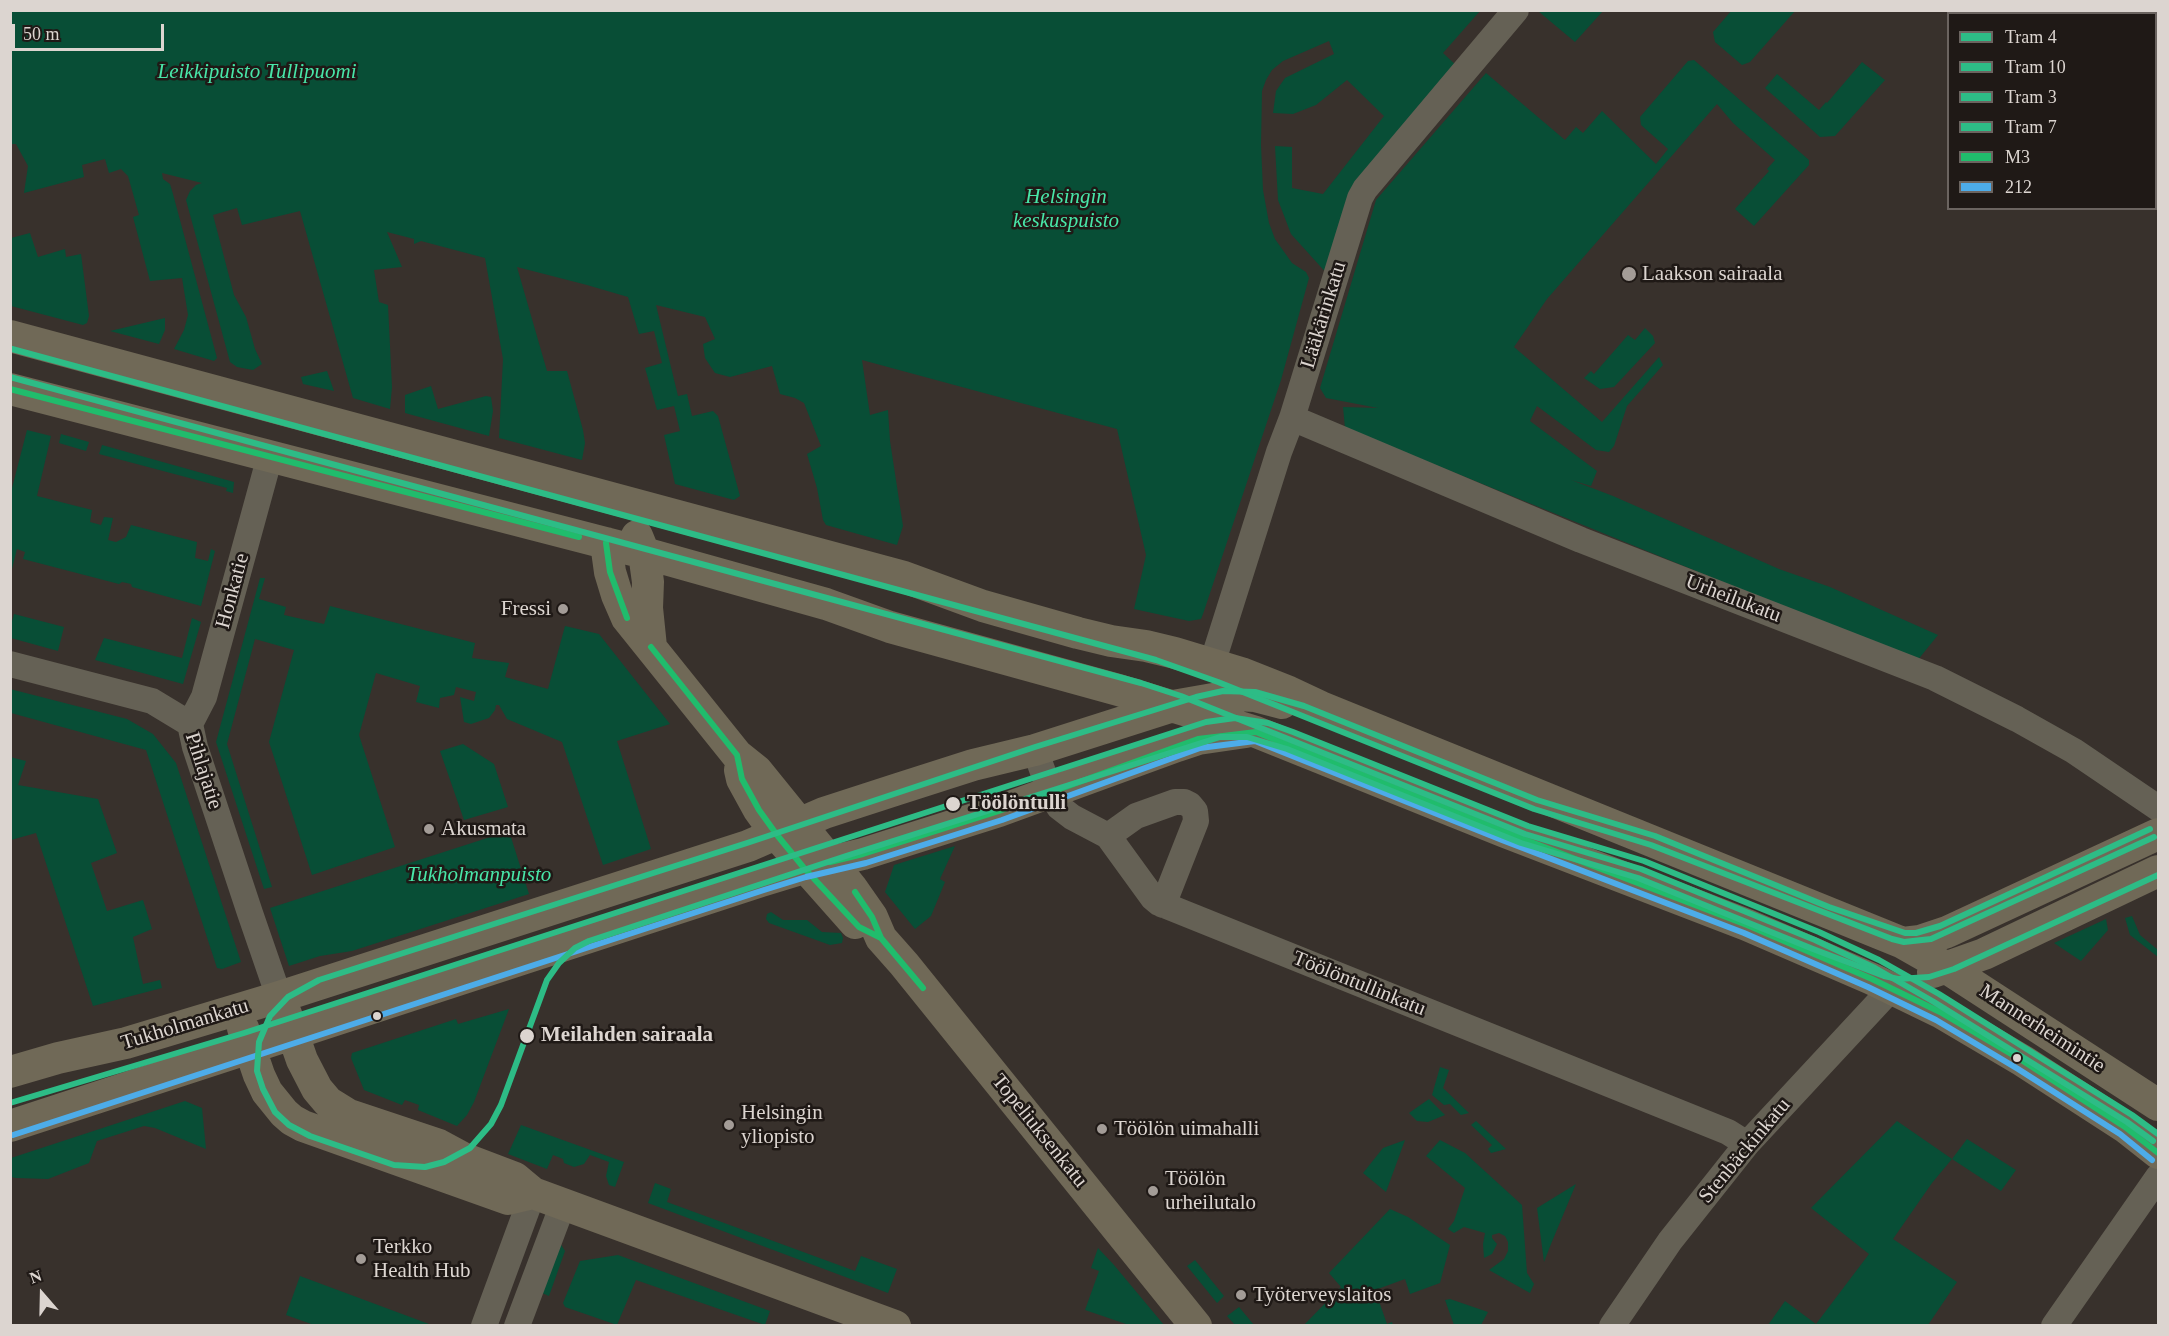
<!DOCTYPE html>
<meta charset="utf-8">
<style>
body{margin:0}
#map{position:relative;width:2169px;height:1336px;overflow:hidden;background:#38312c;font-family:"Times New Roman",serif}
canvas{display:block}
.frame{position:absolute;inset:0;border:12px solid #dcd5d0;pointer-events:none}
.legend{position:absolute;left:1947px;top:12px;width:210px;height:198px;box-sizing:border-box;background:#1f1916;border:2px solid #6b6460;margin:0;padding:8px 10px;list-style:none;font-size:18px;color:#dcd5d0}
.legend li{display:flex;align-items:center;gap:12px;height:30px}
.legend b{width:30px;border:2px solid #6b6460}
.north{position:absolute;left:12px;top:1264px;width:60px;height:60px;-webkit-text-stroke:4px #1f1916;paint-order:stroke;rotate:340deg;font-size:16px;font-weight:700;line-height:24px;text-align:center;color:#dcd5d0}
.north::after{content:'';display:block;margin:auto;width:21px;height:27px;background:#dcd5d0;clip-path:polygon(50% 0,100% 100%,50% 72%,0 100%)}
.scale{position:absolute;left:12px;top:24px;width:152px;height:27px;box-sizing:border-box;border:3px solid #dcd5d0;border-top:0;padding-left:8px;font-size:18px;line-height:21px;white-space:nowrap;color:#dcd5d0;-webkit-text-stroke:4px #1f1916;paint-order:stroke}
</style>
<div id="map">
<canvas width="2169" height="1336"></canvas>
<div class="frame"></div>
<ul class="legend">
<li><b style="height:8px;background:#2dbc86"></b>Tram 4</li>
<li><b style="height:8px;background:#2dbc86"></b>Tram 10</li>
<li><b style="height:8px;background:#2dbc86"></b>Tram 3</li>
<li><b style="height:8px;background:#2dbc86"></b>Tram 7</li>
<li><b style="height:8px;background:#20bc6c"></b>M3</li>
<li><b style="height:8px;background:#4dace9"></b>212</li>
</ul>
<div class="north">N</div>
<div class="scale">50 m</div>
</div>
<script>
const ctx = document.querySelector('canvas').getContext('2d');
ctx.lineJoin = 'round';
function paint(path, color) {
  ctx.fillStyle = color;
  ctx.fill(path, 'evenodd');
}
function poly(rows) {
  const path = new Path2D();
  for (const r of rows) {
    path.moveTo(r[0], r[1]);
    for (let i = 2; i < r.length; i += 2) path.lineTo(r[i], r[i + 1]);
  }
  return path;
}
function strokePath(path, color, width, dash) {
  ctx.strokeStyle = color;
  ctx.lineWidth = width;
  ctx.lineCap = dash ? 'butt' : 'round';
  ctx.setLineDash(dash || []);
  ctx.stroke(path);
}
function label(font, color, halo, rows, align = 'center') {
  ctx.font = font + ' "Times New Roman",serif';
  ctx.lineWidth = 5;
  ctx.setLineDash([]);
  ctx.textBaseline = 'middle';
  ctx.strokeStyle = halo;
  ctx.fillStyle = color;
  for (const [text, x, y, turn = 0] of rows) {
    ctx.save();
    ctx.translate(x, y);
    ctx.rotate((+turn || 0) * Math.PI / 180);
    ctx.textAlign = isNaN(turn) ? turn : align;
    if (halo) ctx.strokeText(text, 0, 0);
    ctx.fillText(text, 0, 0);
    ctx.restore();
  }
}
paint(poly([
 [1732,10,1795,10,1795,11,1750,62,1742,65,1715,42,1713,32],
 [10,11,1480,11,1443,53,1460,69,1421,110,1329,276,1291,234,1278,200,1275,146,1292,147,1292,188,1323,194,1384,116,1347,80,1316,105,1293,114,1273,113,1276,91,1285,78,1334,54,1329,41,1283,61,1272,70,1266,80,1262,91,1261,145,1263,190,1269,223,1275,239,1292,263,1306,272,1309,278,1281,380,1203,614,1201,619,1189,621,1134,609,1146,555,1117,429,862,360,870,415,888,410,890,441,903,526,897,545,826,525,823,520,817,488,807,454,821,446,804,403,795,398,780,394,772,366,730,377,715,373,705,358,703,344,715,339,705,317,656,305,678,396,687,394,692,416,713,411,718,416,740,496,734,500,675,484,664,435,680,431,674,406,657,410,645,368,662,363,654,331,639,334,628,297,587,285,517,267,547,371,567,371,583,430,585,443,582,460,499,438,503,359,485,258,421,241,414,244,414,239,387,232,402,267,374,270,379,302,388,305,392,387,390,409,353,398,300,211,242,225,237,208,213,215,234,295,246,317,255,349,262,364,253,370,237,367,230,362,186,200,190,191,196,185,202,183,162,173,163,179,170,184,173,194,217,358,214,361,174,349,184,330,188,315,182,278,150,281,133,217,139,215,128,176,121,169,109,173,105,159,82,165,84,177,24,193,28,166,16,144,11,144],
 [1538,11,1603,10,1603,11,1575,42],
 [1694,60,1809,160,1809,165,1754,226,1735,209,1769,171,1767,169,1775,160,1733,123,1717,104,1547,299,1514,347,1602,422,1659,357,1663,365,1627,406,1614,446,1609,452,1596,450,1537,406,1530,421,1597,471,1591,486,1571,480,1613,496,1779,569,1830,587,1938,635,1917,661,1345,428,1343,407,1378,408,1326,398,1320,388,1376,200,1486,73,1565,140,1576,127,1583,133,1602,111,1656,164,1668,149,1641,125,1640,117,1688,61],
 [1862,62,1885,80,1835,136,1820,137,1765,88,1777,74,1819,110,1826,102,1827,103],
 [30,233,38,257,65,249,66,257,81,254,89,316,87,323,83,325,11,306,11,238],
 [165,318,165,330,159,344,110,331],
 [1645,328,1653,336,1655,343,1614,387,1600,389,1584,378,1591,371,1594,374,1628,335,1635,340],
 [327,371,334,391,303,384,301,377],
 [431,386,438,409,486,396,491,397,493,411,489,436,405,413,405,395],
 [27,430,51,436,37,496,92,510,90,522,101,525,104,517,113,518,108,540,116,542,126,537,131,525,197,542,195,558,208,561,211,549,215,551,201,606,132,587,131,584,122,582,119,584,23,559,25,552,17,549,11,573,11,492],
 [61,434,89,442,86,451,59,443],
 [102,445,234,482,233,493,226,491,227,488,99,454],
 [260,578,265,578,259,599,286,607,284,615,324,624,330,606,475,643,472,658,509,663,505,677,548,689,565,626,599,634,670,724,617,741,651,849,603,865,562,742,507,719,499,705,496,705,495,710,489,718,471,724,464,722,460,697,474,701,476,692,456,687,454,695,440,698,439,708,416,702,420,686,376,673,359,735,395,847,312,875,269,742,294,650,255,639,227,744,272,887,264,889,216,742],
 [14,614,64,627,58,651,11,638,11,625],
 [192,618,201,622,183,684,95,660,104,638,182,658],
 [10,689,127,719,153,734,176,763,241,962,222,969,217,968,146,750,11,713],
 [463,744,494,764,508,807,464,820,440,751],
 [10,757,26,761,18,785,98,799,117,853,91,863,107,911,143,900,152,929,133,937,143,984,160,980,162,988,93,1006,36,833,11,840],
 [509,831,529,894,352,951,320,956,289,966,270,908],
 [955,846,940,879,945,882,931,916,915,929,885,892,894,865],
 [771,912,783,920,807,920,822,932,841,933,843,938,842,943,830,945,769,923,766,919,767,914],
 [2132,916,2140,935,2158,950,2158,957,2130,935,2125,918],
 [2106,919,2108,930,2081,961,2054,943],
 [509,1009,474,1102,467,1115,457,1126,418,1110,419,1105,405,1100,402,1105,364,1090,351,1058,352,1053,453,1020,456,1019,458,1024],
 [1440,1067,1449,1070,1443,1088,1469,1113,1461,1115,1450,1104,1444,1105,1432,1095],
 [1429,1099,1445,1115,1428,1122,1417,1121,1409,1113],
 [185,1101,202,1108,206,1149,155,1128,144,1126,97,1141,89,1163,48,1179,16,1178,11,1177,11,1158],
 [1476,1121,1506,1149,1491,1153,1488,1149,1492,1145,1471,1125],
 [1897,1121,1952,1159,1967,1139,2016,1170,2001,1191,1952,1159,1932,1183,1893,1239,1957,1282,1928,1325,1768,1325,1785,1301,1816,1324,1869,1254,1811,1208],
 [521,1125,624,1162,615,1187,609,1185,606,1176,609,1162,590,1155,584,1164,574,1167,564,1163,563,1159,553,1155,547,1169,508,1154],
 [1405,1140,1386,1192,1363,1173,1383,1148],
 [1440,1140,1465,1153,1522,1205,1527,1273,1534,1284,1530,1293,1489,1270,1504,1259,1508,1251,1508,1242,1505,1236,1499,1233,1492,1235,1492,1238,1497,1244,1492,1254,1484,1258,1483,1244,1485,1233,1464,1227,1454,1233,1448,1229,1454,1221,1465,1188,1426,1156],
 [655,1183,671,1189,667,1202,855,1271,861,1256,897,1269,888,1293,648,1203],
 [1576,1184,1551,1244,1544,1262,1537,1208],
 [1390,1209,1408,1217,1450,1245,1440,1283,1410,1294,1405,1279,1375,1290,1387,1324,1392,1322,1393,1325,1304,1325,1341,1287,1329,1273],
 [560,1243,565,1251,549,1296,542,1293],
 [1098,1248,1114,1265,1164,1325,1129,1325,1085,1310,1099,1271,1091,1268],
 [618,1255,770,1311,765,1325,636,1280,617,1325,565,1307,563,1303,580,1261],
 [1195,1260,1224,1296,1217,1303,1187,1266],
 [300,1276,429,1324,429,1325,314,1325,286,1315],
 [1450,1299,1488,1312,1481,1325,1454,1325,1445,1300],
 [1239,1307,1254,1325,1235,1325,1227,1316]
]), '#084e36');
strokePath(poly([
 [1292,418,1581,540,1935,678,2017,719,2074,751,2158,808],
 [10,664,152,701,190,724,195,747,250,913,279,997],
 [1212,664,1279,452,1292,418,1360,198,1365,189,1516,10],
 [190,724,204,697,270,456],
 [1035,750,1051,794,1059,807,1072,817,1108,836,1153,898,1159,903,1728,1132,1747,1144],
 [1108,836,1136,816,1175,802,1184,802,1190,805,1195,811,1196,821,1163,905],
 [484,1326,533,1193],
 [517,1326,563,1204],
 [1612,1326,1670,1241,1747,1144,1892,988],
 [2054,1326,2158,1177]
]), '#656155', 26);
strokePath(poly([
 [10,336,904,577,983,606,1078,633,1111,641,1146,646,1175,653,1241,673,1289,692,1321,707,1903,943,1947,968,2158,1105],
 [10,389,644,553,826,604,890,627,1122,691,1256,732,1505,832,1747,925,1872,979,1940,1012,2023,1061,2125,1127,2158,1153],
 [637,536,644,553,648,582,647,608,651,647],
 [606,543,610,572,617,595,627,618,737,755,757,771,851,887,872,917,881,938,904,964,1196,1326],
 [740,770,742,779,759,810,777,835,855,923],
 [1903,943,1920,941,1947,932,2158,834],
 [1933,972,1984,954,2158,871],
 [286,1014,302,1060,317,1089,328,1102,349,1115,439,1145,465,1159,515,1178,533,1193,895,1326],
 [243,1028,259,1075,267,1092,284,1113,292,1120,303,1126,508,1199,533,1193],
 [10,1072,58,1058,126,1043,279,997,748,846,824,813,898,789,973,765,1035,750,1173,706,1236,695,1255,696,1282,703],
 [10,1126,761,881,804,868,863,854,999,811,1177,746,1198,739,1246,732]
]), '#706957', 32);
strokePath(poly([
 [10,389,579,537],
 [606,543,610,572,627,618],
 [651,647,737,755,742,779,759,810,777,835,804,868,859,927,881,938],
 [830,862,863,854,999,811,1198,739,1256,732,1505,832,1747,925,1872,979,1940,1012,2023,1061,2125,1127,2158,1153],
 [855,892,872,917,881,938,923,988]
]), '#20bc6c', 6);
strokePath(poly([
 [13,1135,764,890,806,877,866,863,1002,820,1200,748,1255,741,1502,840,1744,933,1868,987,1936,1020,2018,1069,2120,1134,2152,1160]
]), '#4dace9', 6);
strokePath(poly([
 [10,1103,244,1033,1206,722,1235,718,1268,723,1293,732,1528,826,1644,861,1819,932,1879,960,1939,994,2132,1115,2158,1134]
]), '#2dbc86', 6);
strokePath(poly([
 [10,377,1141,683,1181,696,1525,834,1641,869,1815,940,1875,968,1934,1002,2127,1122,2153,1141]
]), '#2dbc86', 6);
strokePath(poly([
 [12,349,1156,660,1218,682,1534,809,1651,845,1892,939,1904,942,1931,939,2154,837]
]), '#2dbc86', 6);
strokePath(poly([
 [2150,829,1940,926,1916,933,1905,933,1829,907,1655,836,1537,800,1304,706,1255,692,1223,691,1196,697,1035,747,747,843,319,980,288,997,270,1016,259,1042,257,1071,263,1089,275,1112,289,1125,310,1136,394,1165,425,1167,444,1162,470,1148,491,1124,501,1105,547,980,559,963,575,948,589,941,846,856,1220,737,1247,737,1287,749,1521,843,1638,878,1813,949,1884,976,1898,979,1929,977,1954,969,2158,875]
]), '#2dbc86', 6);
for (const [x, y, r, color] of [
 [1629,274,8,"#a39c97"],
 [563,609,6,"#a39c97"],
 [953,804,8,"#dcd5d0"],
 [429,829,6,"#a39c97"],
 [377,1016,5,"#dcd5d0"],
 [527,1036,8,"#dcd5d0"],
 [2017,1058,5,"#dcd5d0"],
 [729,1125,6,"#a39c97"],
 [1102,1129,6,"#a39c97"],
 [1153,1191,6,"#a39c97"],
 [361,1259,6,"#a39c97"],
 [1241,1295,6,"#a39c97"]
]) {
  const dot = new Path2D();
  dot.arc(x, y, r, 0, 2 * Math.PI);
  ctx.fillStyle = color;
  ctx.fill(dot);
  strokePath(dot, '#1f1916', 2);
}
label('italic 21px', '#48e6a8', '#1f1916', [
 ["Leikkipuisto Tullipuomi",257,72],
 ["Helsingin",1066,197],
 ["keskuspuisto",1066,221],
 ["Tukholmanpuisto",479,875]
]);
label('21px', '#dcd5d0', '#1f1916', [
 ["Laakson sairaala",1642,274],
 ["Fressi",551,609,"right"],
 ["Akusmata",441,829],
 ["Helsingin",741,1113],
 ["yliopisto",741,1137],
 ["Töölön uimahalli",1114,1129],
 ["Töölön",1165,1179],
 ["urheilutalo",1165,1203],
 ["Terkko",373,1247],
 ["Health Hub",373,1271],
 ["Työterveyslaitos",1253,1295]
], 'left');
label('21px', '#dcd5d0', '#1f1916', [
 ["Lääkärinkatu",1324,315,-73],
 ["Honkatie",233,591,-75],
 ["Urheilukatu",1733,599,21],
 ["Pihlajatie",203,771,72],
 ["Töölöntullinkatu",1359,984,22],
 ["Tukholmankatu",185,1025,-17],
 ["Mannerheimintie",2042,1029,33],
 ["Topeliuksenkatu",1039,1131,51],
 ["Stenbäckinkatu",1745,1151,-50]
]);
label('bold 21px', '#dcd5d0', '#1f1916', [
 ["Töölöntulli",967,804],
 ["Meilahden sairaala",541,1036]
], 'left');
</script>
